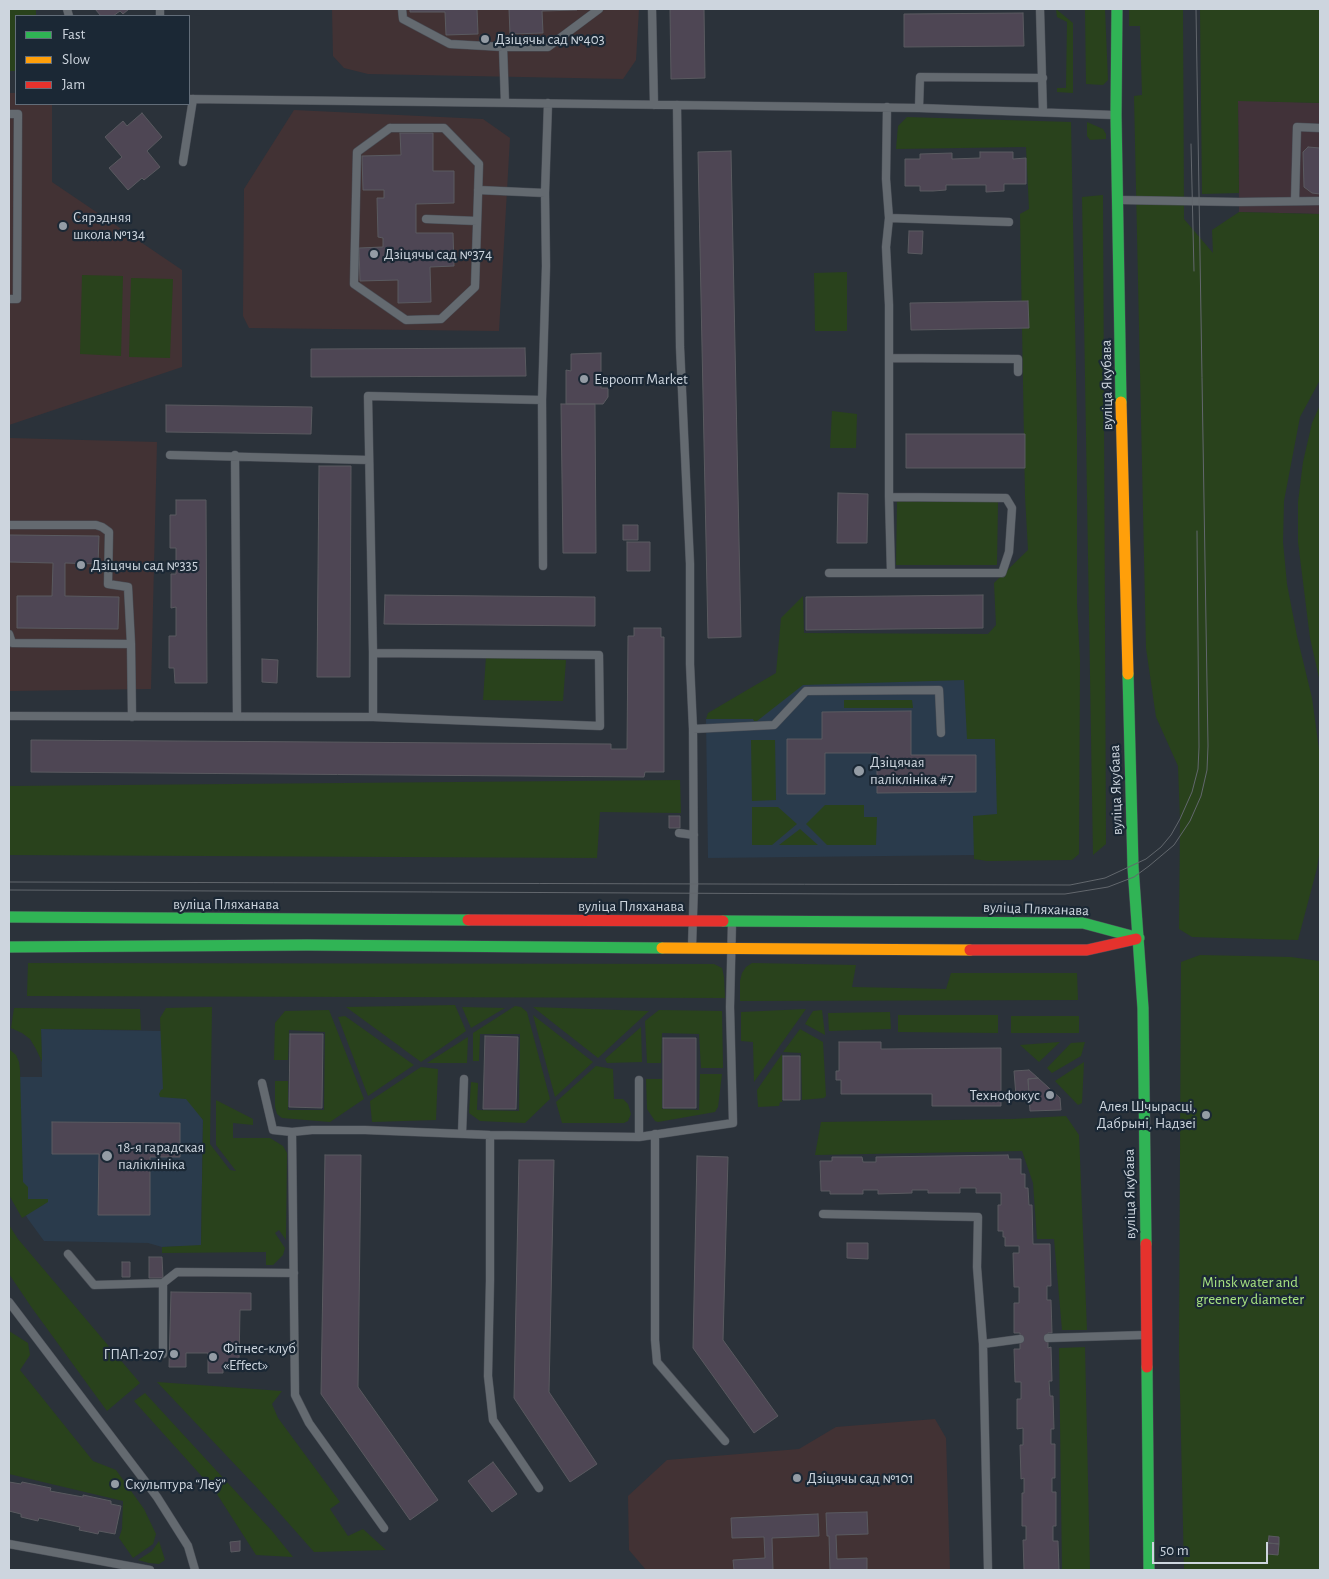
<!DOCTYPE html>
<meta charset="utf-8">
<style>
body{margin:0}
#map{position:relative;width:1329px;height:1579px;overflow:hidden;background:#2b323a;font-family:"Alegreya Sans",sans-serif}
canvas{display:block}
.frame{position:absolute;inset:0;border:10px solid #cdd5de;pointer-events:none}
.legend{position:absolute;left:15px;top:15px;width:175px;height:90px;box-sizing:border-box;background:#1b2835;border:1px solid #626d79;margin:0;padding:6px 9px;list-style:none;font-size:15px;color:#cdd5de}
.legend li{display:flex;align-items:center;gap:10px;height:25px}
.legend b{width:25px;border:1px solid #626d79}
.scale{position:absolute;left:1152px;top:1542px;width:116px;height:22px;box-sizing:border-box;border:2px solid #cdd5de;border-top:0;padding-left:6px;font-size:15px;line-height:18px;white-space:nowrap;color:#cdd5de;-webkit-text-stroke:4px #1b2835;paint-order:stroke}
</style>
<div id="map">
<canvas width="1329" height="1579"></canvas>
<div class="frame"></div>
<ul class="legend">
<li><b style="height:6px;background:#30b455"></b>Fast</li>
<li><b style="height:6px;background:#ff9f0a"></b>Slow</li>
<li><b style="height:6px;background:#e5322d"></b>Jam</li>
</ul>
<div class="scale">50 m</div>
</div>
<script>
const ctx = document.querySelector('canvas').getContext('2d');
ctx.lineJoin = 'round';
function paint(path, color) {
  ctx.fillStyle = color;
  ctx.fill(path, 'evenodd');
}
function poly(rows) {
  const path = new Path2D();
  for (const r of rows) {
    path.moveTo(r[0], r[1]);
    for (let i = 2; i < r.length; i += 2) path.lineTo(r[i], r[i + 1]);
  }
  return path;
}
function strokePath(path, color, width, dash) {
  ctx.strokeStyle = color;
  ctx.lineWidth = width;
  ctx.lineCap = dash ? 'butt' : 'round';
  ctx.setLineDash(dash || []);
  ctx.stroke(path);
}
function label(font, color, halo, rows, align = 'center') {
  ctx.font = font + ' "Alegreya Sans",sans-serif';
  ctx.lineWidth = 4.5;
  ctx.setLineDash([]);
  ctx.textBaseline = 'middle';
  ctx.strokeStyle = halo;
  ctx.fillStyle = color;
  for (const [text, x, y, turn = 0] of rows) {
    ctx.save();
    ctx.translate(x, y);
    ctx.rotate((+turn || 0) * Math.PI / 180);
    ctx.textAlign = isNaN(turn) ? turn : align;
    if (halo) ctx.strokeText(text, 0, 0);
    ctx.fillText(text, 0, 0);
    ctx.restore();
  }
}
paint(poly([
 [968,678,1010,727,1011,814,976,855,708,858,706,719,753,719,802,682],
 [41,1029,161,1031,203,1120,201,1246,162,1247,148,1243,44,1241,28,1219,12,1193,10,1077,42,1077]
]), '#2a3b4c');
paint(poly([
 [1238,100,1320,103,1320,214,1239,212]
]), '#413239');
paint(poly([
 [332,9,639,9,636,60,623,79,368,74,344,68,333,56],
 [9,93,16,93,16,104,52,104,52,182,182,270,182,367,9,425],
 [294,110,483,119,510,138,499,331,249,328,243,316,244,189],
 [10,438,157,442,151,689,9,691,9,440],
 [935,1419,946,1438,950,1570,646,1570,629,1550,628,1496,667,1460,799,1449,836,1427]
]), '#423234');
paint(poly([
 [9,9,36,9,36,16,16,16,16,71,9,71],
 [1056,9,1073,23,1073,93,1057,92,1057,88,1066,88,1067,22,1057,17],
 [1085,9,1105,9,1108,80,1103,85,1086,84],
 [1129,9,1183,9,1184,219,1213,253,1212,230,1239,212,1320,214,1320,380,1300,417,1284,501,1283,542,1287,584,1297,636,1312,698,1320,757,1320,849,1317,868,1298,940,1192,937,1179,929,1180,819,1178,766,1156,717,1146,648,1134,96,1142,95,1140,26,1129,26],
 [1200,9,1320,9,1320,103,1238,101,1239,193,1202,194],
 [907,117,1071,122,1077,422,1077,604,1080,661,1079,854,1072,860,987,861,974,859,973,816,997,814,995,739,967,739,964,680,803,685,757,721,754,721,753,719,706,719,708,713,776,673,781,618,803,596,804,633,988,634,996,625,994,583,1028,550,1025,496,1020,214,1029,209,1026,147,896,149,898,126],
 [1087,122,1103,129,1106,134,1106,139,1090,140,1087,136],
 [1103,195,1106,844,1093,855,1082,197],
 [847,272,847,331,815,331,814,273],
 [82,275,123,276,121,356,80,354],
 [131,278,173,279,170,358,129,357],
 [1320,405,1320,682,1310,638,1298,542,1298,502,1303,462,1312,423],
 [832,411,857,414,856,448,830,448],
 [897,501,998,502,997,565,896,565],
 [486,657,566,660,563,701,483,700],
 [844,700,912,700,913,708,844,708],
 [751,740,775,740,776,800,752,801],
 [680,780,681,813,600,812,597,858,9,855,9,786],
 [825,805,864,805,864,817,877,817,876,845,827,845,806,824],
 [752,807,778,807,797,824,772,845,752,845],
 [800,829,818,845,779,845],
 [1200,955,1291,957,1320,961,1320,1570,1184,1570,1179,1349,1181,962],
 [28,963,714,964,722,968,724,977,725,998,27,996],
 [752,963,856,965,852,987,946,989,951,973,1077,973,1078,1000,740,1001,740,981,742,973,746,967],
 [455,1005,466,1031,421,1062,346,1007],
 [515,1006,521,1007,527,1012,550,1099,525,1123,480,1121,469,1113,471,1082,478,1083,477,1110,519,1111,520,1034,480,1034,479,1061,473,1061,473,1033],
 [212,1007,210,1144,230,1170,236,1171,216,1145,216,1100,253,1119,253,1125,233,1123,233,1138,270,1138,283,1146,287,1153,286,1240,279,1230,275,1233,285,1248,283,1255,273,1265,266,1265,266,1252,162,1253,162,1247,201,1245,203,1120,186,1099,160,1097,159,1094,161,1090,163,1089,160,1018,166,1008],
 [462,1007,505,1008,471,1028],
 [533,1007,649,1011,598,1058],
 [14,1008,140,1009,141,1030,41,1029,42,1062,36,1049,30,1039,22,1033,11,1028],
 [806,1009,754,1082,753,1042,741,1041,741,1012],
 [329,1010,364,1099,330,1122,282,1118,277,1114,275,1107,275,1081,288,1081,288,1110,324,1110,325,1032,289,1030,288,1060,274,1060,275,1023,285,1011],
 [659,1010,722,1011,723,1068,701,1068,699,1034,662,1033,661,1063,647,1063,645,1021],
 [822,1010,825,1035,805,1024,813,1011],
 [890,1012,891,1029,829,1031,828,1013],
 [533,1015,593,1062,555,1097],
 [898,1015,998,1015,998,1033,898,1032],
 [345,1016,414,1065,368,1096,338,1017],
 [1011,1016,1079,1016,1079,1033,1011,1033],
 [641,1027,642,1062,607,1063,605,1059],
 [800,1029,823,1042,826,1096,824,1098,802,1100,801,1053,783,1052],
 [468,1037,467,1063,427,1063],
 [1060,1042,1039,1062,1020,1045],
 [1085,1042,1081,1056,1052,1073,1047,1068,1071,1043],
 [9,1049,16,1055,19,1062,20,1070,23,1182,28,1187,28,1199,48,1199,48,1202,22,1218,9,1195],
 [782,1054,782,1102,780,1102,779,1106,758,1107,757,1090],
 [1084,1062,1082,1103,1078,1105,1055,1081],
 [596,1066,613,1069,614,1099,623,1099,628,1104,631,1114,628,1121,624,1123,562,1123,556,1102],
 [421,1067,438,1069,436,1120,372,1122,370,1101],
 [700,1074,722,1074,718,1107,715,1112,658,1122,655,1121,647,1109,646,1079,662,1079,662,1109,699,1110],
 [1066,1116,1079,1135,1087,1330,1062,1330,1054,1239,1037,1239,1033,1183,1022,1151,815,1155,821,1122,1013,1119],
 [9,1225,18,1239,140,1383,107,1411,32,1308,9,1274],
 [9,1331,28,1343,30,1355,20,1370,93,1461,116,1470,144,1509,156,1534,153,1544,133,1558,119,1538,122,1529,123,1501,9,1474],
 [1085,1347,1090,1570,1062,1570,1059,1348],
 [157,1382,282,1391,272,1404,278,1418,340,1502,330,1509,348,1536,363,1529,386,1550,314,1552,260,1491],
 [145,1393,272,1531,293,1557,256,1555,215,1491,134,1401],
 [159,1541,165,1560,159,1564,149,1563,138,1560,152,1551]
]), '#29421c');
const building = poly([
 [95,9,129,9,123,14,120,11,113,16,101,16,95,9],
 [410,9,477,9,478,34,446,35,445,12,410,12,410,9],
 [509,9,577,9,577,10,542,11,543,33,510,34,509,9],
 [670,9,704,9,705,78,671,79,670,9],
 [1023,13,1024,46,904,47,904,14,1023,13],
 [142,113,162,137,147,151,160,167,144,180,142,178,128,190,109,168,122,157,105,137,123,121,127,126,142,113],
 [400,133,433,133,433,171,454,171,454,203,416,204,416,233,453,233,454,266,430,267,431,302,398,303,398,280,360,281,359,248,383,247,383,238,378,237,377,198,384,198,384,190,363,190,362,156,401,155,400,133],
 [1308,147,1320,148,1320,194,1312,193,1304,187,1303,152,1308,147],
 [731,151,741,637,708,638,698,152,731,151],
 [980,152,1013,152,1013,159,1026,158,1026,184,1004,184,1004,191,986,192,986,185,946,185,946,190,933,191,920,191,920,186,905,186,905,159,920,159,920,154,952,153,952,159,980,158,980,152],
 [909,231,923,231,922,254,908,253,909,231],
 [1028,301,1029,328,911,330,910,303,1028,301],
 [525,348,526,376,311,377,311,349,525,348],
 [601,353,601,388,608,388,608,397,603,404,566,404,566,370,571,371,571,354,601,353],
 [561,404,595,404,596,553,563,553,561,404],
 [166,405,312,407,311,434,166,432,166,405],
 [906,434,1025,434,1025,468,906,468,906,434],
 [319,466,351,466,350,677,317,677,319,466],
 [838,493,868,494,867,543,837,543,838,493],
 [176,500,206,500,207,683,175,683,174,668,169,668,169,636,176,636,176,607,171,608,171,574,176,574,176,548,170,548,170,515,176,515,176,500],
 [623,525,638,525,638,540,623,540,623,525],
 [9,535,99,536,98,564,65,563,65,596,119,597,118,629,17,628,17,596,52,596,53,563,9,562,9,535],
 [627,542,650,542,650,571,627,571,627,542],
 [385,595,595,597,595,626,384,624,385,595],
 [983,595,983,628,806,630,806,597,983,595],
 [634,628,661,628,661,637,664,637,664,772,645,772,644,777,31,772,31,740,611,744,611,749,627,749,628,636,634,636,634,628],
 [262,659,278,660,277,683,262,682,262,659],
 [911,711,911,755,976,755,976,792,877,793,877,753,825,753,825,794,787,794,787,739,822,739,822,712,911,711],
 [669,816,680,816,680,828,669,828,669,816],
 [290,1034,323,1034,322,1108,289,1107,290,1034],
 [485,1036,518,1037,516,1109,483,1109,485,1036],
 [663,1038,696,1038,696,1108,663,1108,663,1038],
 [839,1042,881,1042,881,1049,1001,1048,1001,1106,932,1106,932,1094,841,1094,841,1080,836,1080,836,1071,839,1071,839,1042],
 [783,1056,800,1056,800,1100,783,1100,783,1056],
 [1029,1070,1038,1078,1028,1079,1029,1095,1016,1096,1014,1071,1029,1070],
 [1038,1078,1060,1098,1061,1110,1030,1111,1028,1079,1038,1078],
 [52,1122,180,1123,180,1157,150,1157,150,1215,98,1215,99,1154,52,1154,52,1122],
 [325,1155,361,1155,358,1387,438,1500,410,1520,321,1394,325,1155],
 [1008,1155,1009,1159,1021,1159,1021,1174,1025,1174,1025,1188,1028,1188,1029,1205,1032,1205,1033,1244,1050,1244,1051,1286,1047,1286,1047,1300,1051,1300,1052,1333,1048,1333,1048,1348,1051,1347,1052,1381,1049,1381,1050,1396,1053,1396,1054,1429,1051,1429,1051,1444,1055,1444,1055,1478,1052,1478,1052,1492,1056,1492,1056,1526,1053,1526,1053,1541,1058,1541,1059,1570,1024,1570,1023,1540,1026,1540,1026,1526,1022,1526,1022,1493,1024,1493,1024,1478,1021,1479,1020,1445,1023,1445,1023,1428,1017,1429,1017,1399,1021,1399,1021,1382,1015,1382,1014,1349,1020,1349,1020,1333,1014,1333,1014,1303,1019,1303,1019,1287,1014,1287,1013,1253,1019,1253,1019,1246,1005,1246,1005,1237,1003,1237,1003,1231,998,1231,998,1205,1001,1205,1001,1193,976,1193,976,1188,960,1188,960,1193,928,1193,928,1190,912,1190,912,1193,878,1194,878,1190,863,1190,863,1194,830,1194,830,1191,821,1191,820,1161,832,1161,832,1157,862,1157,863,1162,876,1162,876,1157,1008,1155],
 [697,1156,728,1157,723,1340,778,1416,754,1433,693,1348,697,1156],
 [519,1160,554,1160,549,1392,597,1464,570,1482,514,1398,519,1160],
 [847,1243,868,1243,868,1259,847,1258,847,1243],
 [149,1257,162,1257,163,1278,149,1278,149,1257],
 [122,1262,130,1262,130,1277,122,1277,122,1262],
 [171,1292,251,1293,251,1310,240,1310,239,1364,223,1364,223,1373,208,1373,208,1353,186,1353,186,1367,169,1367,171,1292],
 [493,1462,517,1494,492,1512,468,1481,493,1462],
 [9,1482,21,1484,22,1482,51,1488,50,1491,83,1497,83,1495,111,1501,111,1504,121,1506,115,1534,99,1531,98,1534,89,1532,79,1530,80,1527,39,1518,38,1521,21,1517,21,1514,9,1511,9,1482],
 [867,1512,868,1534,836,1535,837,1559,867,1558,867,1570,830,1570,829,1536,827,1536,826,1513,867,1512],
 [818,1514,819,1536,772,1538,773,1570,734,1570,733,1560,765,1558,764,1537,732,1538,731,1518,818,1514],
 [1269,1536,1279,1537,1279,1544,1268,1543,1269,1536],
 [240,1541,240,1551,231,1552,230,1542,240,1541],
 [1268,1543,1279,1544,1278,1555,1267,1554,1268,1543]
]);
paint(building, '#4e4654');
strokePath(building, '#5a5a60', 1);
const lane = poly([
 [67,9,69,16],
 [402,9,403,19,450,44,503,47,548,47,599,9],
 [652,9,654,105],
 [1040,9,1043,112],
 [160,16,160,9],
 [503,47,505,103],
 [189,99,919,108,1114,115],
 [677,105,680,347,690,564,690,664,693,729,694,885,692,947],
 [919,108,920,77,1043,78],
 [9,114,18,114,17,299,9,299],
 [390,128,444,128,479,164,475,287,441,319,406,320,354,284,357,152,390,128],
 [183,162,193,99],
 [478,190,545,193,548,103],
 [1120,200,1239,202,1320,201],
 [1295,201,1297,127,1320,128],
 [889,218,1009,222],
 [426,219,477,221],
 [889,358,1018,359,1018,372],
 [542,400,546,266,545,193],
 [170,455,369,460],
 [235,455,237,716],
 [889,497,1006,498,1012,508,1009,552,1002,573,891,573],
 [9,525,96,525,102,527,109,532,108,584,128,587,131,644,132,717],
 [829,573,891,573,889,497,889,305,886,247,889,218,886,179,887,107],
 [9,634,12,643,131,644],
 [373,653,368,396,542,400,543,566],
 [9,716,373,717,600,726,599,655,373,653,373,717],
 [693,729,774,725,806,691,939,690,941,733],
 [679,833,694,835],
 [262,1083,273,1130,292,1132,312,1130,365,1130,490,1135,639,1137,733,1123,730,1007,732,922],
 [292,1132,295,1395,309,1423,384,1528],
 [462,1134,464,1079],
 [655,1134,655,1340,657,1362,725,1441],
 [490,1135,490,1280,488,1376,493,1420,539,1488],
 [639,1137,639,1080],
 [823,1214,978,1217,977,1267,983,1344,988,1570],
 [68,1254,94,1285,163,1283],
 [9,1302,157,1497,188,1546,195,1570],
 [1048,1338,1144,1335],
 [983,1344,1020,1339],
 [163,1354,163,1283,177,1272,294,1273],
 [9,1544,150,1570]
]);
const fast = poly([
 [1117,9,1116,115,1121,402],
 [1128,674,1133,867,1143,1008,1146,1244],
 [9,917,468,920],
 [723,921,1083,923,1139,938],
 [9,947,307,945,662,948],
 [1147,1367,1149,1570]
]);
const slow = poly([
 [1121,402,1128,674],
 [662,948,970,950]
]);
const jam = poly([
 [468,920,723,921],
 [970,950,1087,950,1136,939],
 [1146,1244,1147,1367]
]);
strokePath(lane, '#494e56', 9);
strokePath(fast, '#494e56', 12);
strokePath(slow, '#494e56', 12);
strokePath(jam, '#494e56', 12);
strokePath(lane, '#646a70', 8);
strokePath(fast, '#30b455', 11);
strokePath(slow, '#ff9f0a', 11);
strokePath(jam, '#e5322d', 11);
strokePath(poly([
 [1191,144,1194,271],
 [9,882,1070,885,1105,878,1146,859,1161,847,1171,835,1180,819,1192,792,1198,769,1199,747,1197,531],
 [9,890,855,894,1065,894,1108,887,1134,877,1149,866,1174,845,1190,821,1201,796,1207,770,1208,746,1196,9]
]), '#62676d', 1);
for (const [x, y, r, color] of [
 [485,39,5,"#949ca5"],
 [63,226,5,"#949ca5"],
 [374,254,5,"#949ca5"],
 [584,379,5,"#949ca5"],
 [81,565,5,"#949ca5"],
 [859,771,6,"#949ca5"],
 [1050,1095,5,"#949ca5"],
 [1206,1115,5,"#949ca5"],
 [107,1156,6,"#949ca5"],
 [174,1354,5,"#949ca5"],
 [213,1357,5,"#949ca5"],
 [797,1478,5,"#949ca5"],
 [115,1484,5,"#949ca5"]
]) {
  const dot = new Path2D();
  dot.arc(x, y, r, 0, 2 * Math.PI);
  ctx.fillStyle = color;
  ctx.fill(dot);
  strokePath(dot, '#1b2835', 2);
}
label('15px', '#cdd5de', '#1b2835', [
 ["Дзіцячы сад №403",495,39],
 ["Сярэдняя",73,217],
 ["школа №134",73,234],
 ["Дзіцячы сад №374",384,254],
 ["Евроопт Market",594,379],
 ["Дзіцячы сад №335",91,565],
 ["Дзіцячая",870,762],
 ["паліклініка #7",870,779],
 ["Технофокус",1040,1095,"right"],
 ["Алея Шчырасці,",1196,1106,"right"],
 ["Дабрыні, Надзеі",1196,1123,"right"],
 ["18-я гарадская",118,1147],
 ["паліклініка",118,1164],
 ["Фітнес-клуб",223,1348],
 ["«Effect»",223,1365],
 ["ГПАП-207",164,1354,"right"],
 ["Дзіцячы сад №101",807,1478],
 ["Скульптура “Леў”",125,1484]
], 'left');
label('15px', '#cdd5de', '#1b2835', [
 ["вуліца Якубава",1107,385,-91],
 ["вуліца Якубава",1116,790,-92],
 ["вуліца Пляханава",226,904],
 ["вуліца Пляханава",631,906],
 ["вуліца Пляханава",1036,909,2],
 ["вуліца Якубава",1130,1194,-91]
]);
label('15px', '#a7e281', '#1b2835', [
 ["Minsk water and",1250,1282],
 ["greenery diameter",1250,1299]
]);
</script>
